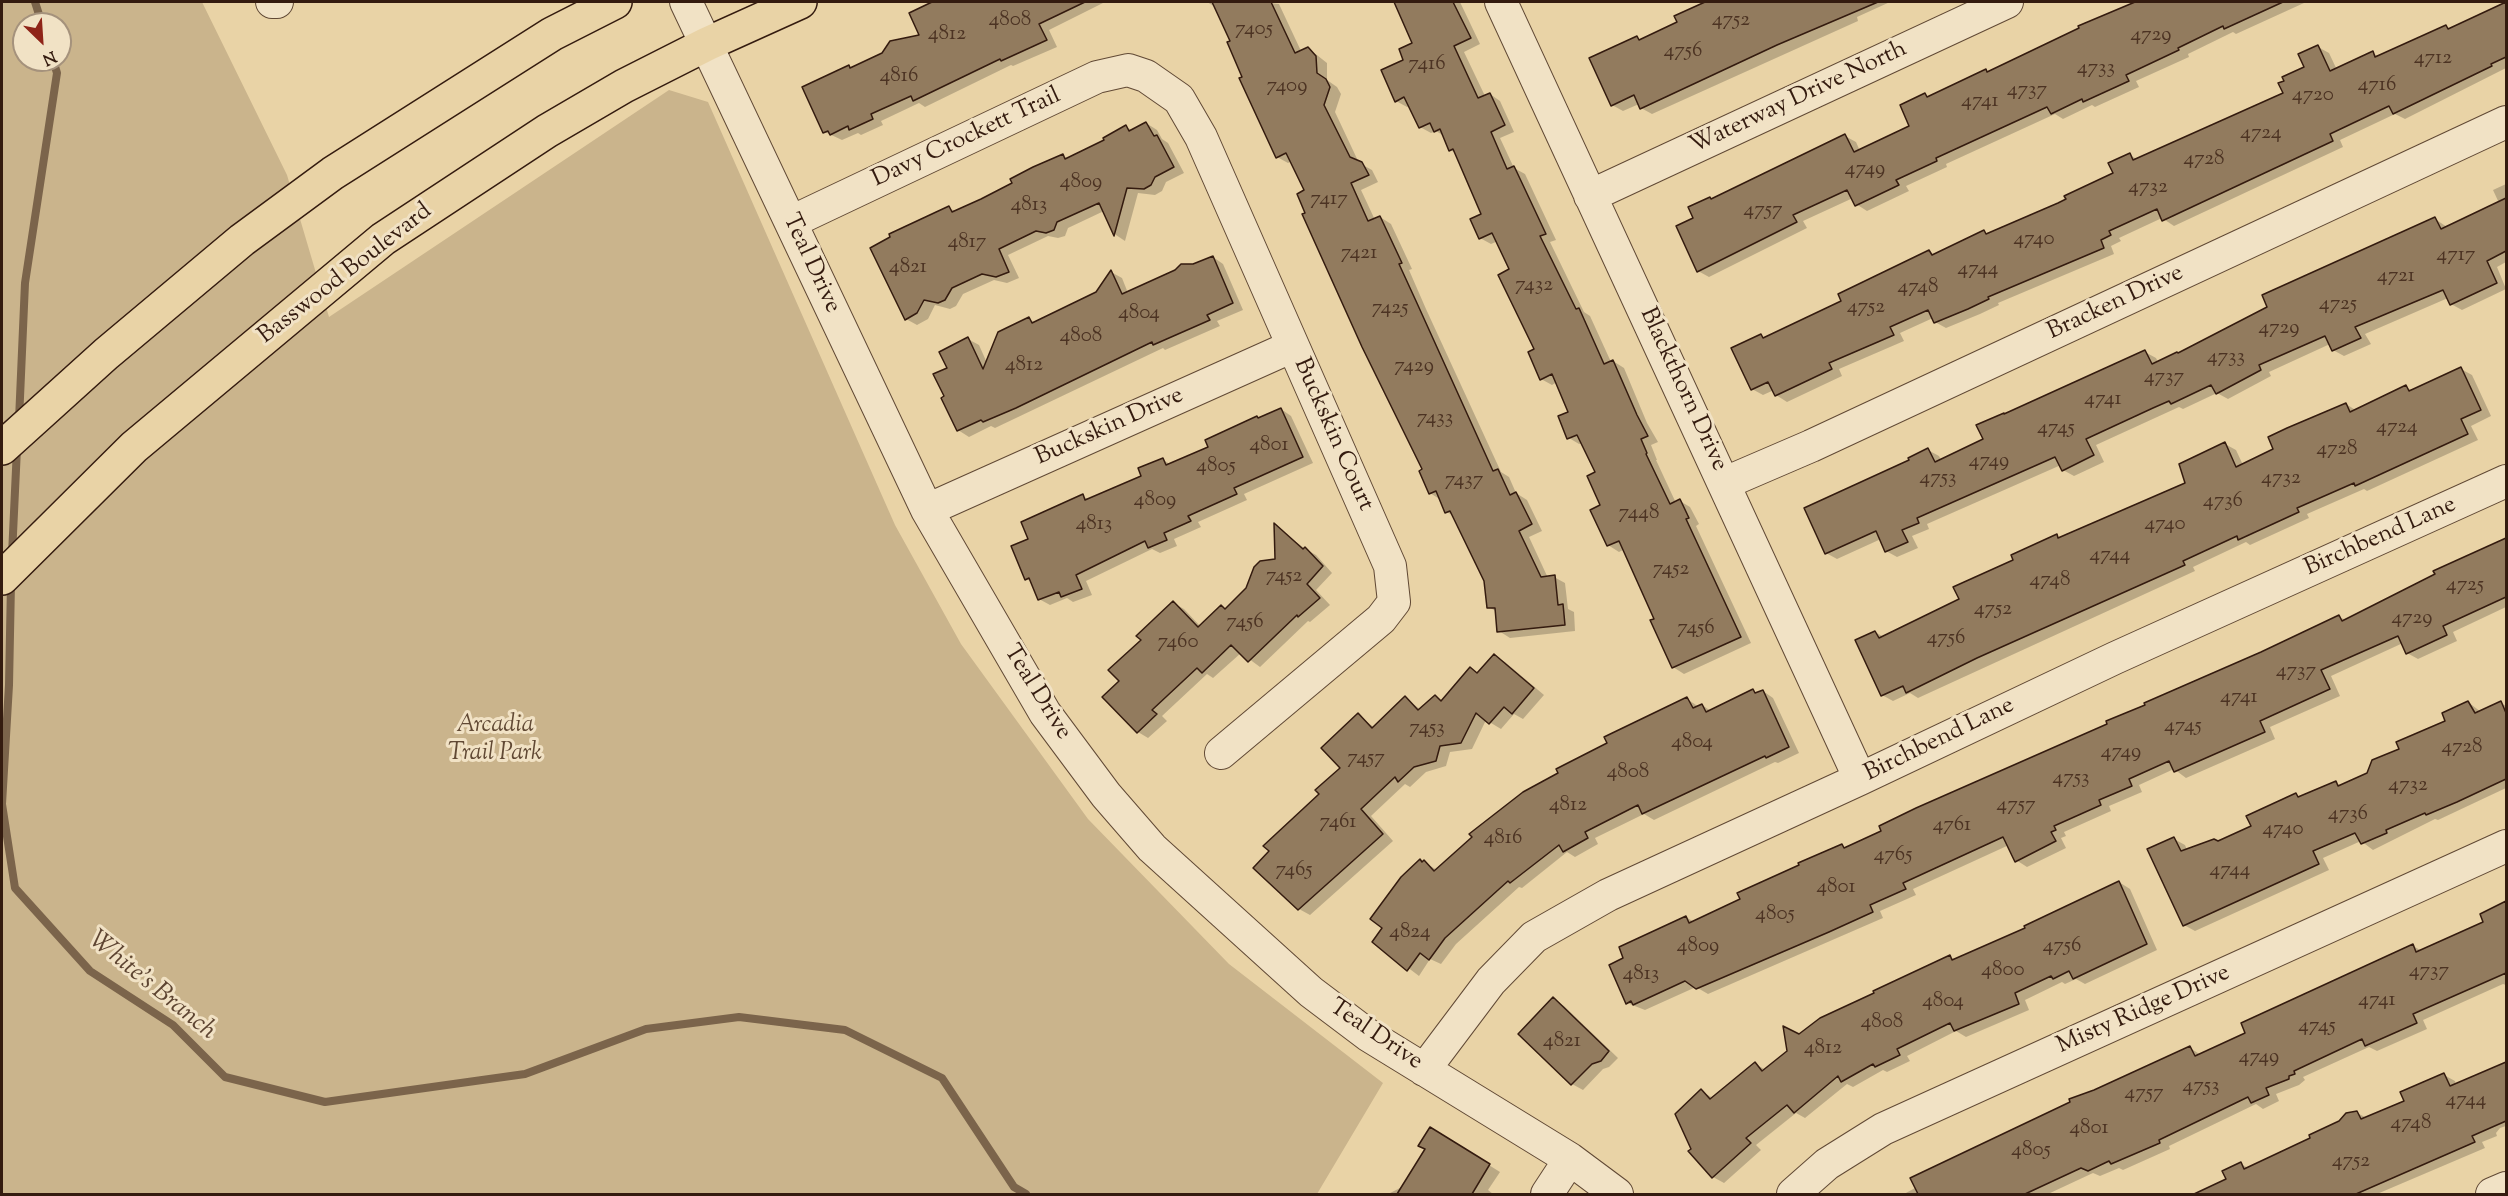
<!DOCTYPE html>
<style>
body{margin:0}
#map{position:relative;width:2508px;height:1196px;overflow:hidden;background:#e9d3a6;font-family:"Sorts Mill Goudy",serif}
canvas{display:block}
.frame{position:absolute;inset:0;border:3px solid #341b0f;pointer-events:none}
.north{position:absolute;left:12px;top:12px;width:60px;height:60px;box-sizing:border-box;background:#f1e2c5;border:2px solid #a5927c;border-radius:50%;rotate:155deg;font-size:16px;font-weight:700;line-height:24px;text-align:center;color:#341b0f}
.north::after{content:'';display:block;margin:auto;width:21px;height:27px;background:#8f2418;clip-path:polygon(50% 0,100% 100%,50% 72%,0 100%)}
</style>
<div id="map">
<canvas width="2508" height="1196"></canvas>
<div class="frame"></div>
<div class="north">N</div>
</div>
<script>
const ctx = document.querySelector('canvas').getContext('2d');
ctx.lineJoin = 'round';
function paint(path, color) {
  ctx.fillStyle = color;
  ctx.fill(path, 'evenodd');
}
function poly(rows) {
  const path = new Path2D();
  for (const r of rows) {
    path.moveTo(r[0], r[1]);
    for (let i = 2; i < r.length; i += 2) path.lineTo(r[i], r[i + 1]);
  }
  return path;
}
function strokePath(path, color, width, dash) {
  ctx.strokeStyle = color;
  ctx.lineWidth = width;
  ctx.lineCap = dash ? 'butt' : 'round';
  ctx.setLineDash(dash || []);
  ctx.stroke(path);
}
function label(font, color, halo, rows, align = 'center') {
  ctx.font = font + ' "Sorts Mill Goudy",serif';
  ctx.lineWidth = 6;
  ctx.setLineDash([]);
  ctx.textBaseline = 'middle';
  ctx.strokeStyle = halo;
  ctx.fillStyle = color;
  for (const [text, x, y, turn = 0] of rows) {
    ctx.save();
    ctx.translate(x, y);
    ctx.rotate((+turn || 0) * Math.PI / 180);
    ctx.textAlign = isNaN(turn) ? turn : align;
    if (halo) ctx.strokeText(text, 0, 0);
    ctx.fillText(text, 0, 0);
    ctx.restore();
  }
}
paint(poly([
 [2,2,202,2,287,175,329,317,669,90,708,102,895,525,961,644,1088,819,1229,964,1383,1083,1317,1194,2,1194],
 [24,24,60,24,60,60,24,60]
]), '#cab48c');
paint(poly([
 [936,2,1105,2,1049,30,1057,47,1013,66,1011,65,925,107,919,103,881,121,883,125,861,135,858,133,842,140,825,132,848,67,852,68,921,36,911,13],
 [1207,2,1229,2,1222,11],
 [1259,2,1279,4,1301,51,1308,48,1327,63,1327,80,1337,87,1341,94,1335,112,1359,163,1372,170,1378,182,1361,190,1375,220,1380,217,1391,224,1412,269,1409,270,1426,309,1501,472,1509,477,1516,493,1527,500,1542,531,1529,537,1548,578,1554,577,1565,583,1568,609,1574,612,1575,631,1510,638,1499,631,1497,612,1489,607,1485,580,1455,517,1447,512,1441,500,1430,493,1424,470,1307,213,1306,191,1292,161,1288,163,1277,157,1221,19],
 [1395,2,1460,2,1480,44,1464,52,1485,96,1490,94,1500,101,1514,132,1500,138,1514,168,1525,174,1556,240,1550,242,1584,312,1590,316,1611,362,1613,361,1624,368,1647,423,1658,442,1651,445,1657,460,1656,460,1676,503,1680,501,1690,507,1699,524,1696,526,1751,643,1684,674,1673,667,1656,620,1625,549,1619,552,1608,545,1597,473,1583,443,1579,444,1569,438,1570,413,1557,382,1552,385,1541,379,1536,350,1511,270,1498,241,1491,244,1480,238,1483,214,1456,153,1450,150,1444,136,1436,131,1431,133,1420,127,1410,106,1407,107,1396,101,1414,44],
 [1709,2,1890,2,1857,17,1858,21,1652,114,1641,108,1639,104,1623,111,1612,105,1637,38,1641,40,1679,23,1676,17],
 [2137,2,2304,3,2236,34,2233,32,2188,54,2189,57,2136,81,2139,87,2095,107,2092,105,2063,119,2055,114,1946,164,1947,167,1906,186,1909,191,1867,211,1856,204,1853,198,1803,221,1807,228,1709,277,1698,271,1695,219,1710,198,1713,200,1845,136,1856,142,1860,151,1911,127,1925,95,1929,97,1986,71,1989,73,2081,29,2080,27],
 [2506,2,2506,68,2405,119,2395,114,2340,140,2343,147,2174,226,2162,218,2119,238,2121,241,2111,246,2114,254,1998,303,1999,305,1980,314,1946,328,1935,322,1933,318,1900,333,1904,341,1839,369,1842,376,1787,402,1776,395,1774,390,1763,395,1752,389,1761,336,1765,339,1843,302,1929,252,1935,255,1984,232,1988,234,2059,205,2115,174,2130,155,2138,160,2285,94,2306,68,2318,47,2329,53,2337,70,2373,53,2379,57,2446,26,2451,29],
 [1146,123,1157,130,1162,139,1168,143,1184,173,1166,182,1162,191,1155,195,1138,193,1125,241,1116,235,1104,211,1068,228,1065,236,1058,238,1048,236,1008,255,1019,278,1007,283,994,280,963,294,956,306,950,309,935,305,928,319,917,325,906,319,949,208,957,212,1063,156,1069,159,1106,141,1126,127,1132,130],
 [2506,184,2506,262,2497,267,2506,289,2462,310,2451,304,2448,298,2365,334,2371,344,2344,356,2333,350,2330,344,2269,372,2271,376,2228,399,2217,393,2183,409,2179,407,2096,445,2104,462,2074,476,2063,470,2061,465,1927,524,1929,529,1912,536,1918,548,1897,557,1886,551,1881,539,1837,559,1826,553,1911,461,1928,450,1939,456,1941,460,1985,440,2145,352,2156,358,2158,362,2179,354,2435,219,2447,227,2499,203,2493,190],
 [1213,257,1223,264,1243,310,1217,321,1220,326,1165,350,1163,348,995,428,991,426,969,437,958,430,946,397,949,369,968,339,979,345,987,363,1029,319,1036,323,1097,293,1111,272,1122,278,1128,293],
 [2461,369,2472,375,2491,416,2471,426,2478,440,2367,491,2364,489,2307,514,2309,518,2250,545,2246,542,2193,567,2195,571,1918,698,1910,693,1893,701,1882,695,1875,632,1884,637,1961,599,2015,560,2056,536,2061,539,2187,483,2225,444,2236,450,2243,465,2275,450,2346,404,2357,411,2406,387,2413,391],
 [1281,409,1291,416,1313,463,1244,494,1247,500,1198,522,1201,527,1174,539,1177,546,1160,553,1152,549,1086,581,1092,595,1073,602,1067,598,1050,605,1039,599,1033,582,1026,579,1030,539,1082,496,1090,500,1143,477,1163,460,1170,464,1210,448,1259,419],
 [1276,526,1305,549,1316,555,1332,573,1316,590,1330,605,1310,622,1308,621,1260,667,1241,653,1213,678,1207,674,1162,716,1167,721,1148,738,1138,732,1121,682,1143,640,1173,603,1184,609,1201,627,1221,606,1227,610,1277,560],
 [2506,539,2506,607,2453,632,2457,641,2418,659,2407,653,2403,643,2331,676,2340,696,2270,727,2275,739,2186,778,2174,769,2139,785,2142,792,2109,806,2111,811,2064,832,2066,836,2061,838,2066,848,2027,867,2016,860,2009,845,1913,889,1916,895,1880,911,1883,918,1708,994,1696,987,1645,1010,1627,1003,1625,959,1686,917,1694,922,1742,900,1842,846,1846,848,2339,617,2346,620,2437,575,2435,571],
 [1494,656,1505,662,1544,695,1523,719,1514,714,1501,729,1486,720,1472,749,1450,752,1446,766,1426,772,1410,787,1405,784,1371,816,1393,841,1310,915,1299,909,1255,868,1342,768,1358,715,1375,728,1405,698,1420,709,1436,697,1443,701,1471,669,1478,674],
 [1753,691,1758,694,1763,691,1773,698,1799,753,1778,763,1775,762,1654,820,1644,814,1595,838,1598,844,1575,857,1567,852,1522,888,1519,887,1456,944,1441,964,1430,959,1419,976,1374,942,1424,862,1437,870,1687,699,1699,707,1702,705,1711,711],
 [2468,702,2481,712,2501,703,2506,706,2506,788,2438,820,2435,819,2373,850,2361,841,2323,858,2329,870,2195,931,2184,925,2174,839,2185,845,2187,850,2218,843,2253,827,2296,795,2301,798,2336,783,2342,786,2368,774,2401,749,2447,721],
 [2119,882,2130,889,2157,950,2085,984,2076,979,2065,984,2062,982,2025,1000,2029,1010,1966,1037,1956,1031,1907,1056,1910,1061,1887,1072,1883,1070,1853,1087,1847,1084,1805,1118,1796,1113,1756,1145,1761,1150,1724,1183,1713,1177,1692,1150,1701,1091,1713,1098,1755,1064,1766,1070,1789,1052,1799,1036,1950,957,1956,960,2027,929],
 [2506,903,2506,985,2503,984,2423,1020,2427,1029,2377,1051,2369,1047,2303,1077,2305,1080,2299,1085,2276,1094,2279,1101,2263,1109,2256,1104,2169,1146,2170,1149,2123,1170,2119,1168,2100,1176,2093,1173,2048,1194,1904,1194,2095,1091,2190,1048,2201,1055,2247,1033,2413,946,2422,951,2485,922,2482,915],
 [1553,999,1564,1006,1618,1058,1609,1067,1603,1069,1583,1090,1572,1084],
 [2506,1063,2506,1126,2500,1128,2496,1133,2497,1136,2482,1142,2485,1148,2377,1194,2203,1194,2228,1179,2241,1164,2248,1168,2312,1138,2357,1113,2367,1118,2405,1102,2444,1075,2455,1081,2456,1085],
 [1441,1135,1500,1172,1488,1190,1493,1194,1388,1194,1404,1186]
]), '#0003');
strokePath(poly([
 [35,2,42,24],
 [19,420,25,283,57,73,53,60],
 [12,555,17,448],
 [11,583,9,685,2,804,15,888,90,971,173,1025,225,1077,325,1102,525,1074,646,1029,739,1017,845,1030,942,1078,1014,1187,1026,1194]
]), '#7b644b', 8);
const building = poly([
 [932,2,1085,2,1039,24,1047,40,1001,61,1000,59,913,101,911,96,871,114,873,119,849,130,848,126,830,135,828,131,823,133,802,87,849,65,850,68,882,53,890,41,919,35,909,13,932,2],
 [1212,2,1271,2,1295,53,1308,47,1316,56,1317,73,1326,79,1330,87,1324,105,1350,157,1362,162,1369,175,1351,183,1368,221,1380,216,1402,263,1399,264,1416,301,1493,471,1498,469,1510,495,1516,492,1532,524,1519,531,1541,577,1555,575,1558,605,1563,604,1565,625,1497,632,1495,608,1487,608,1484,581,1450,511,1445,513,1436,491,1429,494,1419,471,1422,469,1362,347,1302,214,1305,213,1297,194,1304,190,1286,153,1276,158,1239,78,1242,77,1227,42,1230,41,1212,2],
 [1394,2,1453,2,1471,38,1454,46,1478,98,1490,93,1505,125,1491,132,1507,169,1514,166,1546,234,1540,236,1576,309,1579,308,1604,364,1613,360,1637,415,1648,436,1641,439,1647,453,1646,454,1670,504,1680,499,1689,518,1686,519,1741,637,1672,668,1650,620,1654,619,1619,541,1607,546,1590,510,1600,505,1587,476,1595,472,1577,435,1567,439,1558,416,1568,412,1552,374,1540,380,1528,352,1534,349,1498,275,1509,269,1492,233,1479,239,1470,219,1481,214,1453,149,1449,151,1440,129,1434,132,1430,123,1419,128,1404,97,1395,102,1381,70,1403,60,1399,49,1412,43,1394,2],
 [1705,2,1878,2,1777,45,1640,109,1634,95,1611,106,1589,58,1637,36,1639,40,1677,22,1674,16,1705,2],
 [2135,2,2283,2,2224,29,2223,26,2178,48,2179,50,2126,75,2129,81,2083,102,2082,99,2051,114,2047,107,1936,158,1937,161,1896,180,1899,185,1855,206,1847,190,1793,215,1797,222,1697,272,1676,226,1693,218,1688,207,1710,197,1711,199,1845,134,1854,152,1909,126,1900,105,1925,93,1927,97,1986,69,1987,72,2079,28,2078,26,2135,2],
 [2506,2,2506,57,2491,64,2492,66,2393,114,2389,106,2330,134,2333,141,2162,221,2157,209,2109,231,2111,235,2101,240,2104,248,1988,297,1989,299,1968,309,1934,323,1928,310,1890,327,1894,335,1829,363,1832,369,1775,396,1768,382,1751,390,1731,348,1761,334,1763,338,1841,301,1838,294,1929,250,1932,255,1984,230,1986,234,2058,203,2066,199,2064,196,2113,173,2108,163,2130,153,2133,160,2283,93,2278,83,2284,81,2282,77,2304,67,2298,54,2318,45,2330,71,2373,51,2375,57,2446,25,2448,29,2506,2],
 [1146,122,1154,136,1157,135,1174,167,1155,177,1151,185,1144,189,1127,188,1114,236,1099,203,1057,222,1054,230,1046,233,1036,231,999,249,1009,272,996,277,982,274,952,288,945,300,938,303,924,300,917,313,905,320,870,248,890,237,889,234,949,206,952,212,981,199,1012,183,1010,179,1033,167,1063,154,1065,159,1104,140,1103,138,1126,125,1129,131,1146,122],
 [2506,198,2506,251,2487,261,2497,283,2450,305,2443,290,2355,327,2361,338,2332,351,2325,336,2259,365,2261,370,2216,394,2211,385,2171,404,2169,401,2153,408,2086,439,2094,455,2062,471,2055,457,1917,518,1919,523,1902,530,1908,542,1885,552,1876,531,1825,554,1804,508,1909,460,1908,458,1928,448,1935,462,1983,439,1976,425,2004,413,2004,414,2145,350,2152,364,2177,352,2178,353,2267,307,2262,295,2435,217,2441,229,2506,198],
 [1213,256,1233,303,1207,315,1210,320,1153,345,1152,342,1016,408,983,422,981,420,957,431,941,398,944,396,933,374,947,368,939,352,968,337,983,369,998,332,1029,317,1032,323,1096,292,1111,270,1122,294,1175,270,1181,264,1193,264,1213,256],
 [2461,367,2481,410,2461,419,2468,434,2355,486,2354,483,2297,508,2299,512,2238,540,2237,536,2183,561,2185,565,1977,658,1906,693,1903,686,1881,696,1855,640,1875,631,1879,638,1959,599,1953,587,2013,560,2011,555,2057,534,2058,538,2185,483,2179,464,2225,442,2236,467,2273,449,2268,437,2287,428,2346,403,2350,412,2406,385,2409,391,2461,367],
 [1281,408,1303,457,1234,488,1237,494,1188,516,1191,521,1164,533,1167,540,1148,548,1145,541,1076,575,1082,589,1061,597,1059,592,1038,600,1029,578,1025,580,1011,546,1028,539,1021,522,1083,494,1085,500,1141,476,1138,468,1163,458,1166,465,1208,447,1205,440,1257,416,1258,418,1281,408],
 [1274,523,1303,549,1305,547,1323,566,1307,584,1320,598,1298,617,1297,615,1248,662,1231,645,1202,673,1197,668,1152,710,1157,714,1137,733,1102,697,1119,681,1108,670,1141,640,1136,636,1173,601,1198,627,1221,605,1225,609,1246,588,1254,567,1260,561,1275,559,1274,523],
 [2506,538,2506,597,2443,626,2447,635,2406,654,2398,636,2321,670,2330,689,2260,721,2265,732,2174,772,2169,761,2129,779,2132,786,2099,800,2101,805,2054,826,2056,830,2051,832,2056,841,2015,862,2003,837,1903,883,1906,889,1870,905,1873,912,1829,932,1696,989,1685,981,1633,1005,1631,1001,1626,1004,1609,965,1623,958,1619,947,1686,916,1689,923,1740,899,1737,893,1799,865,1798,863,1842,844,1844,848,1881,831,1879,826,1916,808,2107,724,2106,721,2145,705,2144,703,2261,652,2339,615,2342,621,2435,574,2433,571,2506,538],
 [1494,654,1534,688,1512,714,1504,707,1489,724,1476,713,1461,743,1440,746,1436,761,1414,767,1398,782,1395,777,1361,809,1383,834,1298,910,1253,868,1269,851,1263,846,1319,794,1315,790,1340,768,1321,748,1358,713,1372,728,1405,696,1418,710,1435,695,1441,701,1470,667,1477,673,1494,654],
 [1753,689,1755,693,1763,690,1789,747,1766,758,1765,756,1642,814,1638,805,1585,832,1588,838,1563,852,1559,845,1510,883,1508,881,1445,938,1429,960,1420,953,1407,971,1372,942,1382,928,1370,919,1401,877,1420,859,1422,862,1424,860,1434,871,1472,837,1469,834,1523,792,1558,773,1556,769,1607,743,1604,737,1687,697,1693,708,1702,704,1706,712,1753,689],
 [2468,701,2475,713,2501,701,2506,713,2506,779,2457,802,2426,815,2425,813,2386,830,2387,833,2361,844,2355,833,2313,851,2319,864,2183,926,2147,849,2174,837,2181,851,2214,839,2218,841,2251,826,2246,816,2296,793,2298,797,2336,781,2338,786,2367,773,2372,760,2399,749,2396,742,2445,721,2442,713,2468,701],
 [2119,881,2147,944,2073,979,2069,971,2053,979,2051,976,2015,993,2019,1004,1954,1031,1950,1023,1897,1049,1900,1055,1875,1067,1873,1064,1841,1082,1838,1076,1794,1113,1787,1105,1746,1138,1751,1143,1712,1178,1688,1151,1691,1149,1675,1114,1701,1089,1710,1099,1755,1062,1762,1071,1787,1051,1783,1026,1799,1034,1820,1018,1874,993,1873,991,1950,955,1952,960,2025,928,2024,926,2119,881],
 [2506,901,2506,975,2506,973,2413,1014,2417,1023,2365,1046,2362,1039,2294,1071,2295,1074,2289,1076,2289,1079,2266,1088,2269,1095,2251,1103,2248,1097,2159,1140,2160,1143,2111,1164,2109,1161,2088,1171,2081,1168,2025,1194,1918,1194,1910,1178,2070,1102,2069,1099,2094,1090,2190,1046,2195,1056,2245,1033,2241,1023,2413,944,2416,952,2483,922,2480,914,2506,901],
 [1553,997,1609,1051,1601,1061,1592,1064,1571,1085,1518,1034,1553,997],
 [2506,1062,2506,1121,2472,1136,2475,1142,2356,1194,2194,1194,2226,1179,2222,1171,2241,1162,2244,1169,2310,1138,2309,1135,2339,1121,2346,1113,2357,1111,2361,1119,2404,1101,2400,1092,2444,1073,2450,1086,2506,1062],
 [1430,1127,1490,1164,1472,1194,1397,1194,1425,1149,1418,1146,1430,1127]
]);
paint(building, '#927b5e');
strokePath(building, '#341b0f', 1.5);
const minor = poly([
 [272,2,277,2],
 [686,2,927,510,1045,713,1106,795,1152,848,1311,992,1368,1035,1570,1159,1617,1194],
 [1501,2,1860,779],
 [1590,196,2007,2],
 [791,222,1097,77,1128,70,1146,76,1179,99,1201,137,1390,566,1394,602,1381,619,1221,753],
 [1725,483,1811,446,2506,122],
 [927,510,1293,346],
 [1424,1070,1491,981,1534,937,1608,895,1860,779,2115,658,2506,481],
 [1547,1194,1570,1159],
 [1793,1194,1827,1164,1883,1129,2506,846],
 [2492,1194,2506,1188]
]);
const major = poly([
 [2,448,106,354,242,240,333,173,552,34,615,2],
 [2,578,134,447,383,239,547,131,624,86,707,44,800,2]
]);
strokePath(minor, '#614935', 34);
strokePath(major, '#341b0f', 36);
strokePath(minor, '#f1e2c5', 32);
strokePath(major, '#e9d3a6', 33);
label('21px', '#4c3323', null, [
 ["4808",1010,21],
 ["4752",1731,21],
 ["7405",1254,30],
 ["4812",947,35],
 ["4729",2151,36],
 ["4756",1683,52],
 ["4712",2433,59],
 ["7416",1427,65],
 ["4733",2096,69],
 ["4816",899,77],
 ["4716",2377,86],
 ["7409",1287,87],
 ["4737",2027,91],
 ["4720",2313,96],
 ["4741",1980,102],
 ["4724",2261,134],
 ["4728",2204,160],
 ["4749",1865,170],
 ["4809",1081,183],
 ["4732",2148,188],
 ["7417",1329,200],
 ["4813",1029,206],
 ["4757",1763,211],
 ["4740",2034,240],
 ["4817",967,243],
 ["7421",1359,254],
 ["4717",2456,256],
 ["4821",908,268],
 ["4744",1978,270],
 ["4721",2396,277],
 ["7432",1534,286],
 ["4748",1918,288],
 ["4725",2338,305],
 ["4752",1866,308],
 ["7425",1390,309],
 ["4804",1139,314],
 ["4729",2279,329],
 ["4808",1081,337],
 ["4733",2226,358],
 ["4812",1024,366],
 ["7429",1414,367],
 ["4737",2164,378],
 ["4741",2103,400],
 ["7433",1435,419],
 ["4724",2397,428],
 ["4745",2056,429],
 ["4801",1269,446],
 ["4728",2337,450],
 ["4749",1989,462],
 ["4805",1216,467],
 ["4753",1938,479],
 ["4732",2281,479],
 ["7437",1464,481],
 ["4809",1155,501],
 ["4736",2223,502],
 ["7448",1639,514],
 ["4813",1094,525],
 ["4740",2165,525],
 ["4744",2110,556],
 ["7452",1671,570],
 ["7452",1284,577],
 ["4748",2050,581],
 ["4725",2465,586],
 ["4752",1993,610],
 ["4729",2412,619],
 ["7456",1245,623],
 ["7456",1696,629],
 ["4756",1946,639],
 ["7460",1178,643],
 ["4737",2296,672],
 ["4741",2239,698],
 ["4745",2183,727],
 ["7453",1427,729],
 ["4804",1692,743],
 ["4728",2462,748],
 ["4749",2121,753],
 ["7457",1366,759],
 ["4808",1628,773],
 ["4753",2071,779],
 ["4732",2408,786],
 ["4812",1568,806],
 ["4757",2016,806],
 ["4736",2348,815],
 ["7461",1338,823],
 ["4761",1952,826],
 ["4740",2283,830],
 ["4816",1503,839],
 ["4765",1893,856],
 ["7465",1294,871],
 ["4744",2230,871],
 ["4801",1836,888],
 ["4805",1775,915],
 ["4824",1410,933],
 ["4809",1698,947],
 ["4756",2062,947],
 ["4800",2003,971],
 ["4737",2429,972],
 ["4813",1641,975],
 ["4741",2377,1001],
 ["4804",1943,1002],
 ["4808",1882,1023],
 ["4745",2317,1027],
 ["4821",1562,1042],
 ["4812",1823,1049],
 ["4749",2259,1058],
 ["4753",2201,1087],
 ["4757",2144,1094],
 ["4744",2466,1101],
 ["4748",2411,1124],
 ["4801",2089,1129],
 ["4805",2031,1151],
 ["4752",2351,1162]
]);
label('24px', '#341b0f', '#f1e2c5', [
 ["Waterway Drive North",1799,99,-25],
 ["Davy Crockett Trail",967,139,-25],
 ["Teal Drive",810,264,65],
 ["Basswood Boulevard",346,275,-38],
 ["Bracken Drive",2116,304,-25],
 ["Blackthorn Drive",1682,390,65],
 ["Buckskin Drive",1110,428,-24],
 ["Buckskin Court",1332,435,66],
 ["Birchbend Lane",2381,538,-24],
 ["Teal Drive",1036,693,58],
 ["Birchbend Lane",1940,741,-26],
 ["Misty Ridge Drive",2144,1011,-24],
 ["Teal Drive",1375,1036,34]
]);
label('italic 24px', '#614934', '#f1e2c5', [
 ["Arcadia",495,727],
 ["Trail Park",495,755]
]);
label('italic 26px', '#5e4532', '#f1e2c5', [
 ["White's Branch",151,987,39]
]);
</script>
